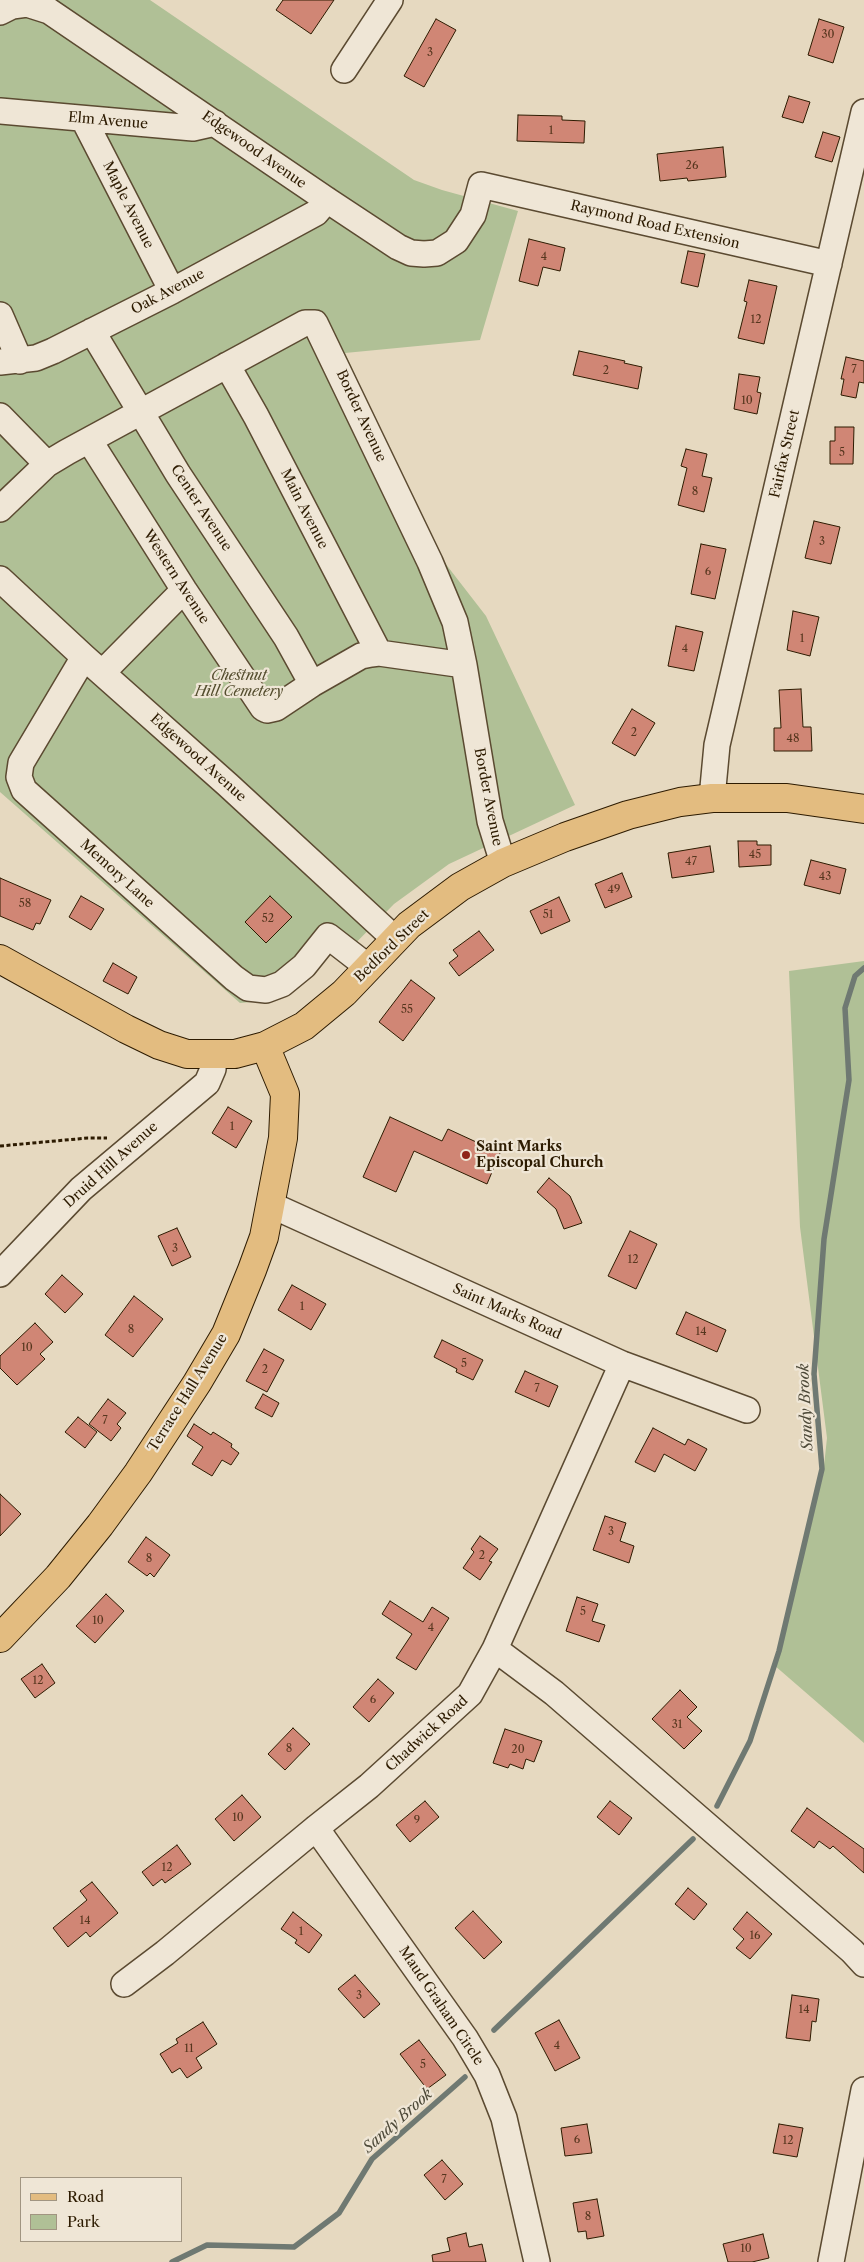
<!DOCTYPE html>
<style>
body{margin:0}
#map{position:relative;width:864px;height:2262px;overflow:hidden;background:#e6d9c0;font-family:"Libre Caslon Text",serif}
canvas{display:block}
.legend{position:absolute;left:20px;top:2177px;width:162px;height:65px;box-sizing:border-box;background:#efe6d6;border:1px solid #a19581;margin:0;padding:6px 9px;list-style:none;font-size:15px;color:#2d1b01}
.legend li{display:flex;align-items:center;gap:10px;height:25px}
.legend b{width:25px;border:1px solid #a19581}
</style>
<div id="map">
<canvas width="864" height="2262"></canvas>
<ul class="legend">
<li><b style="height:6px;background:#e3bc80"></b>Road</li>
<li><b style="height:14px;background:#b0c096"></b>Park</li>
</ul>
</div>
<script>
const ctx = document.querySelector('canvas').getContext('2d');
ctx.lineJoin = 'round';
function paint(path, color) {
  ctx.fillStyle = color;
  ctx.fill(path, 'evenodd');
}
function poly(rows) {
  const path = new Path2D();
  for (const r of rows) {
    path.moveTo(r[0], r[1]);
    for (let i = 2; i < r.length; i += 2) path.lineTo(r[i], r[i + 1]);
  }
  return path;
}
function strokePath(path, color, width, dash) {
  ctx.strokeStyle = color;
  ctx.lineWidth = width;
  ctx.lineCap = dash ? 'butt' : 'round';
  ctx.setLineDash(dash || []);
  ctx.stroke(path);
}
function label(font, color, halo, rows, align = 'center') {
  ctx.font = font + ' "Libre Caslon Text",serif';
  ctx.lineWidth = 4.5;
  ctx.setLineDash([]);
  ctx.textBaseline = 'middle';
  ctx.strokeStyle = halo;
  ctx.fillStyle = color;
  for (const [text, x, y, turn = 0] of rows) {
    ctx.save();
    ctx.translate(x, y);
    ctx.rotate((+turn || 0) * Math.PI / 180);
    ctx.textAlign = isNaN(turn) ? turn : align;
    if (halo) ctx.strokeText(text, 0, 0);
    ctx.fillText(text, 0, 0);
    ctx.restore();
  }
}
paint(poly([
 [0,0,150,0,414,180,442,190,518,211,480,340,345,353,438,554,486,616,575,805,449,864,394,904,342,957,335,953,331,954,263,1001,240,1003,0,792],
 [864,961,864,1743,774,1665,823,1475,827,1438,800,1227,789,971]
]), '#b0c096');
strokePath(poly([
 [717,1806,750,1741,779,1651,822,1469,814,1374,824,1239,849,1080,845,1008,855,976,864,968],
 [494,2030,693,1839],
 [172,2262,207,2245,294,2247,339,2213,372,2159,465,2077]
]), '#6f7972', 5.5);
const building = poly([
 [283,0,334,0,311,34,276,10,283,0],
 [436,19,456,30,424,87,404,76,436,19],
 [819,19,844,27,833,63,808,55,819,19],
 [789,96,810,102,803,123,782,117,789,96],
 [518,115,562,116,562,120,585,121,584,143,517,141,518,115],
 [823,132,840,137,832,162,815,157,823,132],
 [723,147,726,177,688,181,687,178,660,181,657,154,723,147],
 [529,239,565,248,560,271,543,267,538,286,519,281,529,239],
 [688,251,705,254,698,287,681,283,688,251],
 [749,280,777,286,764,344,738,338,747,302,744,301,749,280],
 [579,351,625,361,624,363,642,367,638,389,573,375,579,351],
 [846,357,864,361,864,383,859,382,856,398,841,395,844,379,841,379,846,357],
 [739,374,760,377,757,392,761,393,757,414,734,409,739,374],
 [835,427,854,427,853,464,830,464,830,441,835,441,835,427],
 [686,449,707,454,702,476,712,478,704,512,678,505,687,468,681,466,686,449],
 [814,521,840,527,831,564,805,558,814,521],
 [701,544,726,549,715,599,691,594,701,544],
 [793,611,819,617,810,656,787,650,793,611],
 [676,626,703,632,694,671,668,666,676,626],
 [801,689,803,727,811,727,812,751,774,751,774,728,781,728,779,690,801,689],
 [632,709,655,723,635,756,612,743,632,709],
 [738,841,757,841,757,845,771,845,771,865,739,867,738,841],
 [710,846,714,872,672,878,668,853,710,846],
 [811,860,846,869,840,894,804,885,811,860],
 [622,873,632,897,605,908,595,884,622,873],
 [0,878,51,900,40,924,36,923,33,930,0,916,0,878],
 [81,896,104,909,91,930,69,917,81,896],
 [270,896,292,917,266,943,245,922,270,896],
 [559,897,570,921,541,934,530,911,559,897],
 [479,931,494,950,459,976,449,963,458,956,453,950,479,931],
 [113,963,137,977,128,994,103,981,113,963],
 [411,980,435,998,403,1041,379,1022,411,980],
 [228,1107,252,1121,236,1148,212,1133,228,1107],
 [390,1117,442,1141,448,1129,500,1153,487,1184,414,1151,396,1192,363,1177,390,1117],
 [549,1178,570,1196,582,1223,564,1229,556,1209,537,1192,549,1178],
 [177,1228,191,1257,172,1266,158,1236,177,1228],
 [630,1231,657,1244,636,1289,608,1276,630,1231],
 [62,1275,83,1294,65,1313,45,1294,62,1275],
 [292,1285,326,1304,311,1330,278,1310,292,1285],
 [134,1296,163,1319,133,1357,105,1335,134,1296],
 [686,1312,726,1330,717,1352,676,1334,686,1312],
 [35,1323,53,1342,40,1354,45,1359,17,1385,0,1368,0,1356,35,1323],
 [442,1340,483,1360,473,1380,456,1372,457,1369,434,1357,442,1340],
 [264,1349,284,1360,267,1392,246,1381,264,1349],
 [525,1371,558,1386,549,1407,515,1392,525,1371],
 [263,1394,279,1403,272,1417,255,1408,263,1394],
 [108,1399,126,1413,117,1424,121,1428,111,1441,89,1424,108,1399],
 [78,1417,97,1432,85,1448,65,1432,78,1417],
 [194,1424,211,1435,213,1432,232,1444,231,1447,239,1453,231,1465,222,1460,212,1476,192,1464,203,1447,187,1436,194,1424],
 [653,1428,685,1445,688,1439,707,1449,695,1471,664,1454,655,1472,635,1462,653,1428],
 [0,1494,21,1514,0,1536,0,1494],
 [605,1516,626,1523,620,1541,634,1546,629,1563,593,1550,605,1516],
 [480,1536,498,1549,489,1561,492,1562,480,1580,463,1568,474,1552,471,1549,480,1536],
 [146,1537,170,1555,154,1577,150,1573,147,1576,128,1562,146,1537],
 [106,1594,124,1611,95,1643,76,1626,106,1594],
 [577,1597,598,1604,592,1621,605,1625,599,1642,566,1631,577,1597],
 [390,1601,423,1622,432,1607,449,1618,416,1670,396,1658,412,1634,382,1614,390,1601],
 [42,1664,55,1683,35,1698,21,1679,42,1664],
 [378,1679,394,1693,369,1722,353,1707,378,1679],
 [680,1690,697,1707,687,1717,702,1731,684,1749,652,1719,680,1690],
 [293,1728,310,1744,285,1770,268,1754,293,1728],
 [505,1729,542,1741,534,1762,526,1759,523,1769,510,1764,508,1768,493,1763,505,1729],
 [242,1795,261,1817,234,1841,215,1819,242,1795],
 [425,1801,439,1817,410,1842,396,1825,425,1801],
 [610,1801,632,1818,619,1835,597,1817,610,1801],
 [807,1808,864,1849,864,1873,833,1846,830,1849,819,1841,814,1848,791,1831,807,1808],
 [177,1845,191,1864,165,1883,162,1879,153,1886,142,1872,177,1845],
 [92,1882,118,1913,90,1937,86,1932,68,1947,53,1928,87,1900,80,1891,92,1882],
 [688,1888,707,1904,694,1920,675,1904,688,1888],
 [473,1911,502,1942,484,1959,455,1928,473,1911],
 [293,1912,322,1935,309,1953,295,1943,297,1940,281,1929,293,1912],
 [747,1912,772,1934,750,1959,736,1948,744,1939,733,1929,747,1912],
 [355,1975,380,2004,364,2018,338,1989,355,1975],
 [792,1995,819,1999,816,2022,812,2021,810,2041,786,2038,792,1995],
 [559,2020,580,2058,555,2071,535,2033,559,2020],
 [203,2022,217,2044,196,2058,202,2068,187,2078,180,2068,172,2073,160,2054,178,2043,176,2039,203,2022],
 [419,2040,446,2075,427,2089,400,2054,419,2040],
 [587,2124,592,2153,565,2156,561,2128,587,2124],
 [779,2124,803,2128,797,2157,773,2153,779,2124],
 [442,2160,463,2184,445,2200,424,2175,442,2160],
 [597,2199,604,2236,587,2239,586,2231,578,2232,573,2203,597,2199],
 [466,2233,469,2247,482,2244,486,2262,433,2262,432,2255,450,2251,447,2238,466,2233],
 [763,2234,769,2258,752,2262,728,2262,723,2244,763,2234]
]);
paint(building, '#d08675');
strokePath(building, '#2d1b01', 1);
const minor = poly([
 [0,12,12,6,27,4,49,11,327,200,398,247,411,253,424,254,437,253,456,241,473,215,481,185,829,264],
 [344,70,390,0],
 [0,111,193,128,215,123],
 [84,120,172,291],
 [0,315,20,361],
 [92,331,178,474,286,637,312,684],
 [0,362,36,358,53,351,172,291,316,213,327,200],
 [227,365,256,416,379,653],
 [0,416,47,464],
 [89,440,184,590,263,708,267,710,276,708,312,684,361,656,371,654,379,653,464,665],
 [0,509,47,464,67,452,305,323,315,323,430,562,455,622,464,665,490,821,503,863],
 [0,579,84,657,228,785,395,939],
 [84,657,21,763,19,777,24,790,234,978,248,988,266,990,282,984,304,966,328,936,368,967],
 [102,673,184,590],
 [712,798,717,745,864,112],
 [271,1205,622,1364,747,1410],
 [0,1274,81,1189,207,1083,213,1069,214,1055],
 [495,1649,554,1693,852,1951,864,1964],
 [316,1828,465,2038,487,2075,504,2118,537,2262],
 [124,1984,165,1953,316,1828,369,1786,470,1694,495,1649,622,1364],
 [831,2262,864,2090]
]);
const major = poly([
 [0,959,126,1029,159,1045,187,1054,235,1054,265,1046,304,1026,344,993,409,925,460,887,503,863,565,837,628,815,680,802,712,798,787,798,864,809],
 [0,1638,58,1577,100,1525,138,1473,197,1383,226,1334,252,1270,264,1237,283,1138,285,1094,265,1046]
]);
strokePath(minor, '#5b4a31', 28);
strokePath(major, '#2d1b01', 30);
strokePath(poly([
 [0,1146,88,1138,107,1138]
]), '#2d1b01', 3, [4, 2.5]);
strokePath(minor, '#efe6d6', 25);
strokePath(major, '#e3bc80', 28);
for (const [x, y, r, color] of [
 [466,1155,5,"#8f2418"]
]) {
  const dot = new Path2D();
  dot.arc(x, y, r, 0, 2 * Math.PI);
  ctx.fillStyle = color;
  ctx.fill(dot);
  strokePath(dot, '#efe6d6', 2);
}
label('11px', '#56361e', null, [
 ["30",828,35],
 ["3",430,53],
 ["1",551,131],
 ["26",692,166],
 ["4",544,257],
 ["12",756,320],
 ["7",854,370],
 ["2",606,371],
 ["10",747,401],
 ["5",842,453],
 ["8",695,492],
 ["3",822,542],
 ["6",708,572],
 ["1",802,639],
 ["4",685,649],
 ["2",634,733],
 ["48",793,739],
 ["45",755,855],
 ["47",691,862],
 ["43",825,877],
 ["49",614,890],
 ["58",25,904],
 ["51",548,915],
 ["52",268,919],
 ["55",407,1010],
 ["1",232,1127],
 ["3",175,1249],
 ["12",633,1260],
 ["1",302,1307],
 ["8",131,1330],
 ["14",701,1332],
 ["10",27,1348],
 ["5",464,1364],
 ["2",265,1370],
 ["7",537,1389],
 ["7",105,1421],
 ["3",611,1532],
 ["2",482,1556],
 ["8",149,1559],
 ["5",583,1612],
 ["10",98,1621],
 ["4",431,1628],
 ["12",38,1681],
 ["6",373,1700],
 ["31",677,1725],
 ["8",289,1749],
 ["20",518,1750],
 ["10",238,1818],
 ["9",417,1821],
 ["12",167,1868],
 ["14",85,1921],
 ["1",301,1932],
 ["16",755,1936],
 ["3",359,1996],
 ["14",804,2010],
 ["4",557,2046],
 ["11",189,2049],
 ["5",423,2065],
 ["6",577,2140],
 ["12",788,2141],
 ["7",444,2180],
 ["8",588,2217],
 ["10",746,2249]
]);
label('14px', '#2d1b01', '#efe6d6', [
 ["Elm Avenue",108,121,5],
 ["Edgewood Avenue",254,150,35],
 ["Maple Avenue",128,205,63],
 ["Raymond Road Extension",655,225,13],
 ["Oak Avenue",168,292,-28],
 ["Border Avenue",361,416,65],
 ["Fairfax Street",785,454,-77],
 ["Center Avenue",201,508,57],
 ["Main Avenue",304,509,63],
 ["Western Avenue",176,577,57],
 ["Edgewood Avenue",198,758,42],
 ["Border Avenue",488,797,79],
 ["Memory Lane",117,874,42],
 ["Bedford Street",392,946,-44],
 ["Druid Hill Avenue",111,1165,-42],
 ["Saint Marks Road",507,1312,24],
 ["Terrace Hall Avenue",188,1393,-58],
 ["Chadwick Road",427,1734,-42],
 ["Maud Graham Circle",441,2006,56]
]);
label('italic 14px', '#544d2e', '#efe6d6', [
 ["Chestnut",239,676],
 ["Hill Cemetery",239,692]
]);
label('bold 14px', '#2d1b01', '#efe6d6', [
 ["Saint Marks",476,1147],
 ["Episcopal Church",476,1163]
], 'left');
label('italic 15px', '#4e4a39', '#efe6d6', [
 ["Sandy Brook",806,1407,-93],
 ["Sandy Brook",398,2121,-42]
]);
</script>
